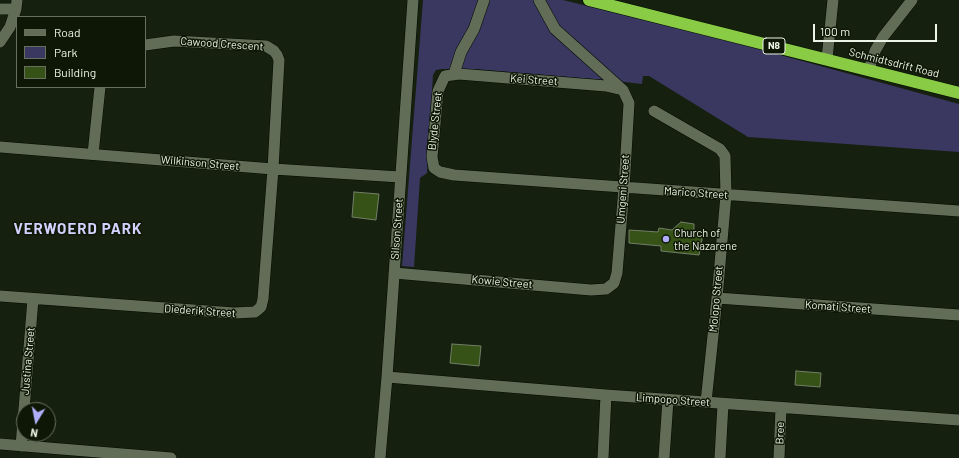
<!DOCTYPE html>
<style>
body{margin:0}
#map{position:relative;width:959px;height:458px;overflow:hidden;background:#16200e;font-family:Barlow,sans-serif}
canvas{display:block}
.legend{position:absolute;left:16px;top:16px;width:130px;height:72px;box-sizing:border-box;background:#0e1705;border:1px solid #676f5f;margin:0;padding:5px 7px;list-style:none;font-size:12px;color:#ecf4e7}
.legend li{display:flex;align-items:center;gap:8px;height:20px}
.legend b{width:20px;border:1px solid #676f5f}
.north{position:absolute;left:16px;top:402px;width:40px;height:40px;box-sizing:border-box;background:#0e1705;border:1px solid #676f5f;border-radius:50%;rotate:190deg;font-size:11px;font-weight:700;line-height:16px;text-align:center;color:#ecf4e7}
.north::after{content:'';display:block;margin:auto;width:14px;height:18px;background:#b0aefa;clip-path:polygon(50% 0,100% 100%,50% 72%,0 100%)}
.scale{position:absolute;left:813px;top:24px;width:124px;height:18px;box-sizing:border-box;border:2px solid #ecf4e7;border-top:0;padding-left:5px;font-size:12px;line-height:14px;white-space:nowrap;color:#ecf4e7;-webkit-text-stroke:3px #0e1705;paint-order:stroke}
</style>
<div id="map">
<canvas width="959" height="458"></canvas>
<ul class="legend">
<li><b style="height:5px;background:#616d57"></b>Road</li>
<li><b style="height:11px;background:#3a3760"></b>Park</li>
<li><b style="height:11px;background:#365217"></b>Building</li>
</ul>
<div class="north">N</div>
<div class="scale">100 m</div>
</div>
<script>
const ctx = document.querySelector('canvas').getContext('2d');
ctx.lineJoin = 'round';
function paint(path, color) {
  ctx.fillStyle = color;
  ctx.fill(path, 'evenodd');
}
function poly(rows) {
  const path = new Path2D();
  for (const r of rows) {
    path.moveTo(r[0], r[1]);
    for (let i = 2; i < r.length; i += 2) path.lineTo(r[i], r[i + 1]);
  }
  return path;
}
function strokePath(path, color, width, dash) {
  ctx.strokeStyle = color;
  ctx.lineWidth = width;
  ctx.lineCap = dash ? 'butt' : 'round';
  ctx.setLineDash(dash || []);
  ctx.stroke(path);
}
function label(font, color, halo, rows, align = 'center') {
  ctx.font = font + ' Barlow,sans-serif';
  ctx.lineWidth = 3;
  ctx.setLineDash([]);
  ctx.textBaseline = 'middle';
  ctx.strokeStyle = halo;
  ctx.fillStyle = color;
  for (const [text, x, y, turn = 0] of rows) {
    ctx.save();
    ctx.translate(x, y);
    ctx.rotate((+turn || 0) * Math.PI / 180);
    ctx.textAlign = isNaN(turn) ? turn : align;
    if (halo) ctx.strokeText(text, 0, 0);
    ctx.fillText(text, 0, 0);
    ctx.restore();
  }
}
paint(poly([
 [423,0,563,0,722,39,959,104,959,152,748,137,649,76,643,76,642,84,617,81,475,69,442,69,436,70,433,75,427,173,420,178,414,267,402,266]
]), '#3a3760');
const building = poly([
 [354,192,379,194,376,220,352,217,354,192],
 [681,222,694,224,694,233,703,234,699,255,661,251,661,246,629,243,629,230,658,232,659,228,672,230,681,222],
 [452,344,481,346,479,366,450,363,452,344],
 [796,371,821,373,820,387,795,385,796,371]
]);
paint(building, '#365217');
strokePath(building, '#727f68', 1);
const minor = poly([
 [0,9,16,9],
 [0,42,10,27,16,9,17,0],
 [827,59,833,0],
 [869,69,875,51,883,37,912,0],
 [454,74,461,52,474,29,484,0],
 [623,90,606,86,459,74,445,76,438,91,432,157,434,168,440,172,454,175,959,211],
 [654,111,720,149,725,156,726,195,717,298,706,402],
 [0,147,273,169,400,177],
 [93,154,100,87],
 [394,273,591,290,606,289,614,283,617,273,624,188,629,103,623,90,555,29,539,0],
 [0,296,234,313,255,312,261,307,263,299,273,169,279,60,277,55,274,51,266,46,174,41,145,45],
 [717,298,959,315],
 [387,377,606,395,959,420],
 [0,444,171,458],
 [21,446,33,299],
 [380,458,387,377,413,0],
 [603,458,606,395],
 [664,458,668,400],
 [720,458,723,404],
 [779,458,781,408]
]);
const highway = poly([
 [589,0,959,93]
]);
strokePath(minor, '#030a00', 12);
strokePath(highway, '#030a00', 13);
strokePath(minor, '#616d57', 11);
strokePath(highway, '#8acb45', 12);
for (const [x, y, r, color] of [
 [666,239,4,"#b0aefa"]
]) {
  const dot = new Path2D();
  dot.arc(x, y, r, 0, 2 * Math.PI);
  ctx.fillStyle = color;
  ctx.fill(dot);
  strokePath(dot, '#0e1705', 1.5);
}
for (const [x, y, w] of [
 [774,46,22]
]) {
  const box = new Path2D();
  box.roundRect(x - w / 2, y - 8, w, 16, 3);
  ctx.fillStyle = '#0e1705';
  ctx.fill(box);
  strokePath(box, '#ecf4e7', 1);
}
label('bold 10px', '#ecf4e7', null, [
 ["N8",774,46]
]);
label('11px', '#ecf4e7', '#0e1705', [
 ["Cawood Crescent",222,44,4],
 ["Schmidtsdrift Road",894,63,14],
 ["Kei Street",534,80,4],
 ["Blyde Street",435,121,-84],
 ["Wilkinson Street",200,163,5],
 ["Umgeni Street",623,189,-86],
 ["Marico Street",696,193,4],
 ["Silson Street",397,229,-86],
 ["Kowie Street",502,282,5],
 ["Molopo Street",716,299,-85],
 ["Komati Street",838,307,4],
 ["Diederik Street",200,311,4],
 ["Justina Street",28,361,-85],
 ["Limpopo Street",673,400,4],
 ["Bree",780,433,-88]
]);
label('11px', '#ecf4e7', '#0e1705', [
 ["Church of",674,233],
 ["the Nazarene",674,246]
], 'left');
ctx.letterSpacing = '1px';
label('bold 15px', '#d2d2fe', '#0e1705', [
 ["VERWOERD PARK",78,229]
]);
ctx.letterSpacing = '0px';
</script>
